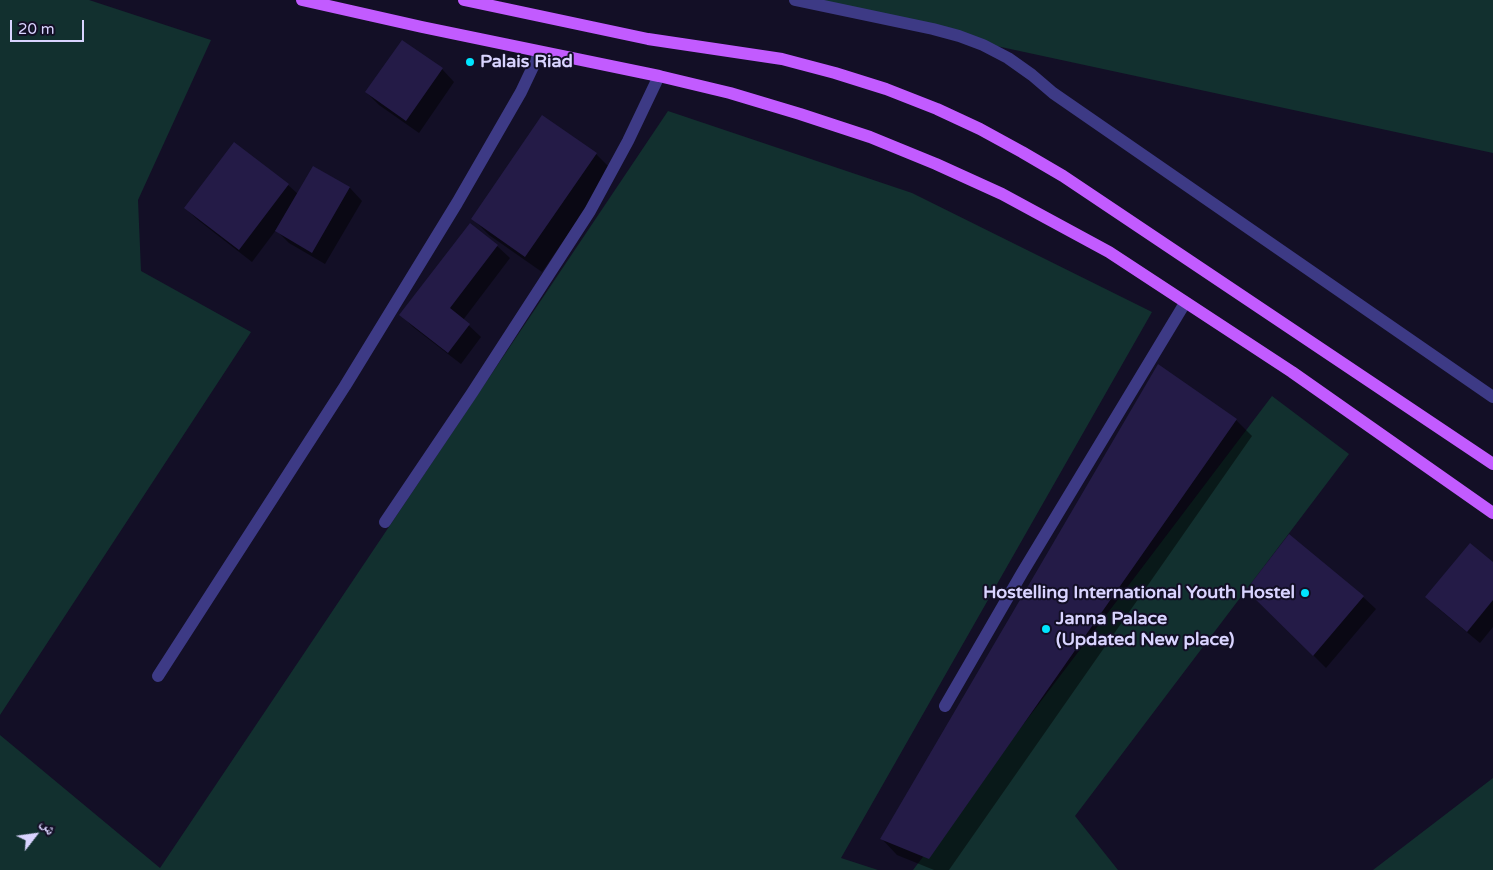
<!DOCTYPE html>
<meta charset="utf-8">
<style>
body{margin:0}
#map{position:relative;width:1493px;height:870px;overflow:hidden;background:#130f26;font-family:"Varela Round","Noto Naskh Arabic",sans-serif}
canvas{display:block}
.north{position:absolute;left:10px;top:810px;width:50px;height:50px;-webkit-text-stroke:4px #130f26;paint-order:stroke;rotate:60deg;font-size:14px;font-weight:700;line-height:20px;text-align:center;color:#d9d4ff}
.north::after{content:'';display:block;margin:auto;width:18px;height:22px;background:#d9d4ff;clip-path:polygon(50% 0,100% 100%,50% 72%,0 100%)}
.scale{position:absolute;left:10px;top:20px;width:74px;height:22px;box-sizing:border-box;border:2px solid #d9d4ff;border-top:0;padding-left:6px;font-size:15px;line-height:18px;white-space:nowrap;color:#d9d4ff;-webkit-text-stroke:4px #130f26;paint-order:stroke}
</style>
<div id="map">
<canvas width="1493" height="870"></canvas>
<div class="north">ش</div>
<div class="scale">20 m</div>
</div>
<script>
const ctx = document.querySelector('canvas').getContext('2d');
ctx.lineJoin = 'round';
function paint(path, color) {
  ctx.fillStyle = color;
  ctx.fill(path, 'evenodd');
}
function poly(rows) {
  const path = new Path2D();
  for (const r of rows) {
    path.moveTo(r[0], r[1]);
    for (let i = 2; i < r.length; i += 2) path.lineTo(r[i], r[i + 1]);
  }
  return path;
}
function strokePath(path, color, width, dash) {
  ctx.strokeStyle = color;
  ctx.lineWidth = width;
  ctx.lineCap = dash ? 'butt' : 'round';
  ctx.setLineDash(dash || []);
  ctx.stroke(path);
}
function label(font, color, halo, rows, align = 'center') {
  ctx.font = font + ' "Varela Round",sans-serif';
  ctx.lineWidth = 4;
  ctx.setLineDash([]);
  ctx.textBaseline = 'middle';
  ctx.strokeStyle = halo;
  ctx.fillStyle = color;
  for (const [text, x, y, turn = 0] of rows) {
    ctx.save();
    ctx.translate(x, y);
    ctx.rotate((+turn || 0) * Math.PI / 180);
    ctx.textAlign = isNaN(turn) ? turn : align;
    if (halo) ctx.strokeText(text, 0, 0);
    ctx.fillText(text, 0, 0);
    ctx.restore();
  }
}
paint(poly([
 [0,0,89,0,211,40,138,200,141,271,251,332,0,715],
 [805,0,1493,0,1493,153,950,36],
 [668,111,912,193,1152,312,841,858,878,870,0,870,0,735,160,868],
 [1272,396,1349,454,1075,816,1118,870,913,870],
 [1493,778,1493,870,1373,870]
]), '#12302f');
paint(poly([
 [442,69,454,82,419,133,379,105,366,92],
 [234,144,288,185,298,194,314,167,350,188,362,201,325,264,289,243,276,230,252,262,198,220,185,208],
 [596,154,612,170,542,272,489,235,473,219],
 [470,225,497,246,510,258,463,320,481,337,461,364,413,327,401,315],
 [1236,420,1252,436,949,870,934,870,897,855,881,838],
 [1493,564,1493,627,1480,643,1439,609,1427,597],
 [1248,590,1363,597,1376,609,1326,668]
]), '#0007');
paint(poly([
 [402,40,443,68,406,121,365,92],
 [542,115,597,153,525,257,471,219],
 [234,142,289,184,239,250,184,208],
 [313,166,350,187,312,253,275,231],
 [470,223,498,245,450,308,470,324,448,353,399,315],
 [1158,364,1237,419,929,859,880,839],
 [1289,534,1364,596,1313,656,1246,590],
 [1470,543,1493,562,1493,600,1467,632,1425,597]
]), '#241b47');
strokePath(poly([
 [795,0,933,29,959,36,983,45,1008,58,1032,75,1053,93,1493,397],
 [945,706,1022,573,1185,303]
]), '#3d3a85', 12);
strokePath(poly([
 [385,522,472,393,590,211,628,141,659,76],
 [158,676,345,386,457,203,521,92,540,52]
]), '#3d3a85', 12);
strokePath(poly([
 [302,0,422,27,659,76,730,93,800,114,870,137,936,164,1002,194,1109,252,1292,372,1493,513],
 [464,0,648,39,782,59,835,73,886,89,937,109,980,129,1022,152,1063,176,1493,464]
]), '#c25bff', 12);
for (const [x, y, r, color] of [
 [470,62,5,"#00e5ff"],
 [1305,593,5,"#00e5ff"],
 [1046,629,5,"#00e5ff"]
]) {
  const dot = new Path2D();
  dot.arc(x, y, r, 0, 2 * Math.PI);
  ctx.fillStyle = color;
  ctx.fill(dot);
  strokePath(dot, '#130f26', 2);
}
label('bold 18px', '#d9d4ff', '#130f26', [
 ["Palais Riad",480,62],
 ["Hostelling International Youth Hostel",1295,593,"right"],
 ["Janna Palace",1056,619],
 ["(Updated New place)",1056,640]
], 'left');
</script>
